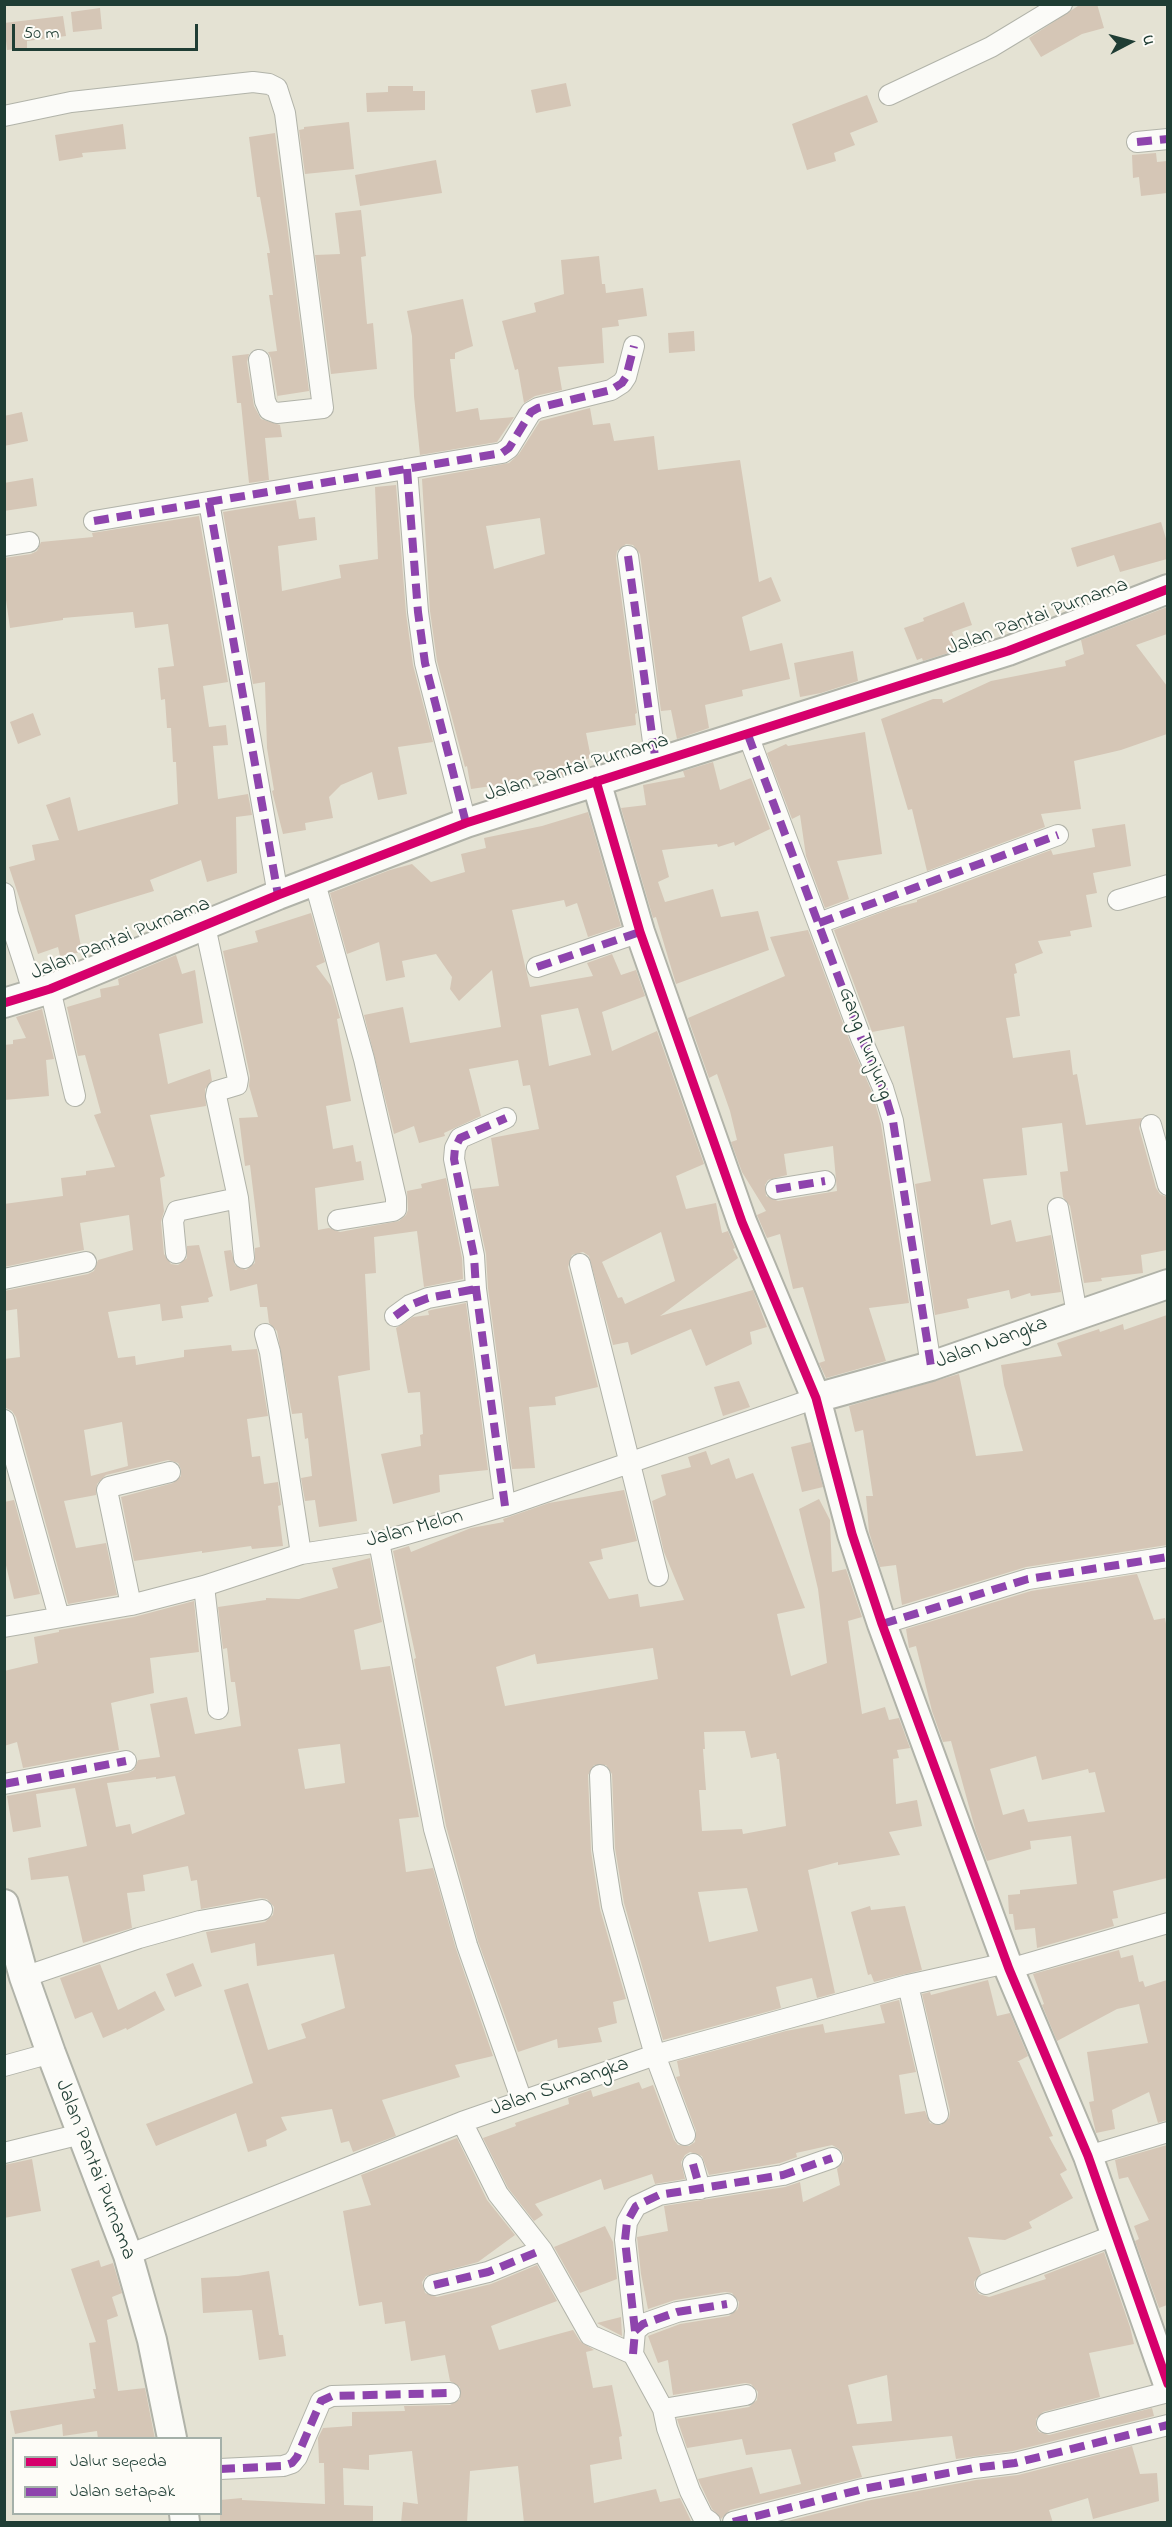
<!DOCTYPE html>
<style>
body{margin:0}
#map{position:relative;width:1172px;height:2527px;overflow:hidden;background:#e4e2d3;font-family:"Indie Flower",sans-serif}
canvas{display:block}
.frame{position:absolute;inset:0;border:6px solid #1f3d34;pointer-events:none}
.legend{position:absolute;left:12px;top:2437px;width:210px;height:78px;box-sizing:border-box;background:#fdfcf7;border:2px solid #a4b0a9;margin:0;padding:8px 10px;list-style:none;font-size:18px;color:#1f3d34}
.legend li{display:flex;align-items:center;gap:12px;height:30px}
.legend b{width:30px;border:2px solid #a4b0a9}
.north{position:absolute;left:1100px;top:12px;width:60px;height:60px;-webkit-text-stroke:4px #fdfcf7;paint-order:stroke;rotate:84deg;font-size:16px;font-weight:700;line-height:24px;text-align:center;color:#1f3d34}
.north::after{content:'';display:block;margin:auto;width:21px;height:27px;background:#1f3d34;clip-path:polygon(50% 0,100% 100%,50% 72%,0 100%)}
.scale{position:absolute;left:12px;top:24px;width:186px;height:27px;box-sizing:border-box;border:3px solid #1f3d34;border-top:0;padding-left:8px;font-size:18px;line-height:21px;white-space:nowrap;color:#1f3d34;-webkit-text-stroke:4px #fdfcf7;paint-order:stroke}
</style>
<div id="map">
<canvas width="1172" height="2527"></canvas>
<div class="frame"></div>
<ul class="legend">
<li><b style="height:8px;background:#d6006c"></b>Jalur sepeda</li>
<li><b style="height:8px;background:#8e44ad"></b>Jalan setapak</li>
</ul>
<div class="north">U</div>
<div class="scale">50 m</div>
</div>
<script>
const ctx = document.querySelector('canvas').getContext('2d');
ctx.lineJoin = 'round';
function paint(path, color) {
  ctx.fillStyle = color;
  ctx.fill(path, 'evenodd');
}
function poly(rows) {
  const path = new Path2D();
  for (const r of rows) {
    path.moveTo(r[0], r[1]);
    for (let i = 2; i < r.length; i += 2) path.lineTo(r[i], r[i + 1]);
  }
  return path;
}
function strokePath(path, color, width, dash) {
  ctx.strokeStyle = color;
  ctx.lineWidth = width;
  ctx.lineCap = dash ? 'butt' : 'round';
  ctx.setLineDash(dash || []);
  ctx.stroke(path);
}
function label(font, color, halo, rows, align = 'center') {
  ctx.font = font + ' "Indie Flower",sans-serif';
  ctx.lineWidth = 4.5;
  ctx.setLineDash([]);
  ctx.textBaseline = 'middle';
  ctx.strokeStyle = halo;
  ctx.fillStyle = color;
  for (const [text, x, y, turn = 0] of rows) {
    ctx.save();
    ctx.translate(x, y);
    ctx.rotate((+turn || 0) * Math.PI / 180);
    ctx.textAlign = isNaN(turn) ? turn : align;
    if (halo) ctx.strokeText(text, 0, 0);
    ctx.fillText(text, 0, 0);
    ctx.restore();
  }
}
paint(poly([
 [1081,4,1097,4,1104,28,1082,34,1041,57,1029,38],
 [100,8,102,29,73,32,71,12],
 [63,16,66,36,27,41,27,48,7,50,4,23],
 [566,83,571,106,536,113,531,90],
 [388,86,413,86,413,91,425,91,425,110,367,112,366,93,388,92],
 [867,95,878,122,850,133,855,145,834,153,836,161,807,170,792,124],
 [349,122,354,169,305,174,299,130,304,129,304,127],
 [123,124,126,149,82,153,83,157,59,161,55,135],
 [275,133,309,391,277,396,278,400,271,358,268,352,277,351,269,295,273,295,267,253,270,253,260,197,257,197,249,137],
 [1156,153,1157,162,1167,161,1167,193,1141,196,1139,177,1133,178,1132,155],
 [436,160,442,193,360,206,355,175],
 [361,210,366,256,361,257,367,324,373,323,377,369,331,374,315,255,340,254,335,213],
 [599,256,602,284,605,284,606,293,643,288,647,316,618,320,619,326,602,328,604,363,558,367,562,390,535,396,524,403,518,369,515,370,502,321,536,312,534,303,564,294,561,260],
 [463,299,473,346,455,353,455,359,450,359,456,412,478,408,480,420,514,417,497,442,420,455,414,396,412,336,407,311],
 [694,331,695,351,669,353,668,333],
 [249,354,247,362,254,406,261,419,280,425,282,437,265,438,269,480,249,483,241,403,237,403,232,356],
 [590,408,593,425,610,423,614,441,654,436,658,470,740,460,759,582,771,577,781,601,742,617,750,651,782,643,790,679,742,690,743,696,705,705,709,728,677,739,671,710,661,711,640,554,633,545,626,544,617,551,616,558,637,713,635,714,636,725,586,733,591,758,572,762,574,772,560,776,471,789,467,766,465,767,437,661,430,611,422,479,509,463,519,454,540,421],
 [540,518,545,554,494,569,486,526],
 [22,412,28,441,4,446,4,416],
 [33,478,37,506,4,511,4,483],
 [396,485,406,613,413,665,433,742,398,747,407,794,378,800,372,772,341,785,329,797,333,818,305,823,306,830,283,834,272,791,274,790,267,748,265,682,253,684,223,512,296,500,299,519,315,517,317,540,278,546,282,591,341,578,339,565,378,559,375,487],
 [199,516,228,682,203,686,209,727,226,725,228,745,213,746,218,799,248,794,252,815,236,817,237,873,207,882,201,860,150,880,154,891,75,915,82,952,60,956,58,947,38,954,9,867,35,860,32,845,59,840,46,805,70,797,78,831,178,804,176,762,173,762,171,728,167,728,165,699,161,700,158,668,174,666,168,624,135,628,133,612,63,618,63,620,10,628,4,586,4,558,31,554,37,551,41,542,93,537,92,533],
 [1161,522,1167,542,1167,559,1120,572,1114,555,1077,567,1071,548],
 [964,602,972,625,952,632,958,650,923,661,922,658,917,660,904,628,924,621,923,618],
 [1167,607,1167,634,1136,645,1167,686,1167,734,1121,750,1074,761,1081,809,1041,814,1045,827,927,871,912,809,908,810,881,719,933,699,942,699,943,703,991,681,1066,666,1065,661,1084,654,1081,640],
 [853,651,858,681,821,693,800,697,794,663],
 [33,713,41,735,18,744,10,722],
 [865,732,882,854,837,861,849,899,825,908,806,856,800,815,792,819,767,753,786,744,788,746],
 [713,762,720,790,751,778,770,829,735,846,734,842,718,847,717,844,662,850,669,877,658,882,665,902,713,889,721,917,758,911,769,950,676,984,656,917,653,918,621,808,646,805,643,785,685,777,683,771],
 [588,812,621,926,588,937,577,903,566,907,564,900,512,910,530,987,593,976,587,963,612,954,621,975,636,970,645,996,602,1012,612,1051,657,1031,704,1164,676,1176,686,1209,716,1203,722,1233,728,1231,735,1248,733,1249,738,1258,660,1316,753,1290,767,1327,750,1332,752,1344,706,1366,691,1329,631,1355,628,1342,613,1345,589,1256,583,1252,572,1255,568,1267,598,1387,555,1397,556,1405,529,1407,535,1468,512,1469,488,1288,486,1254,472,1189,499,1186,491,1138,539,1129,530,1085,523,1086,518,1060,469,1069,481,1116,444,1133,445,1136,419,1143,414,1126,394,1134,364,1015,403,1007,410,1043,501,1027,492,970,459,1001,450,989,452,977,436,954,402,961,405,977,386,981,379,942,347,954,330,893,390,870,412,864,431,882,465,872,461,854,486,848,484,838,542,826],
 [578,1008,591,1055,549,1066,541,1015],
 [661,1232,675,1281,625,1304,622,1297,618,1298,602,1262],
 [1125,824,1131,866,1093,873,1097,893,1086,895,1092,927,1070,931,1071,936,1038,941,1043,953,1015,964,1017,973,1014,974,1020,1016,1006,1018,1013,1058,1070,1050,1073,1075,1077,1074,1086,1125,1142,1118,1139,1128,1156,1188,1160,1194,1167,1197,1167,1250,1141,1255,1143,1273,1101,1278,1102,1281,1084,1283,1070,1206,1063,1197,1060,1172,1068,1171,1062,1123,1022,1128,1027,1175,983,1179,991,1225,1011,1220,1016,1242,1051,1235,1061,1292,1031,1296,1030,1293,1011,1299,1009,1290,967,1299,969,1308,935,1315,915,1184,931,1181,904,1026,872,1032,834,930,893,908,917,902,917,900,1051,850,1053,855,1095,847,1092,829],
 [311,913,325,962,316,966,331,986,340,1018,337,1019,351,1101,326,1106,333,1149,353,1145,356,1162,361,1161,364,1180,315,1188,318,1230,329,1228,340,1232,399,1221,406,1215,408,1210,407,1191,422,1188,421,1184,446,1178,462,1258,463,1279,424,1287,417,1231,374,1237,376,1273,365,1274,370,1370,338,1376,357,1521,319,1527,315,1500,305,1501,301,1478,312,1476,308,1438,305,1439,302,1413,292,1414,277,1331,269,1323,267,1307,260,1307,257,1284,230,1291,224,1251,231,1250,235,1265,246,1270,255,1263,255,1248,260,1247,250,1165,245,1166,239,1118,258,1117,249,1086,250,1076,223,951,258,942,255,931],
 [808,930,850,1042,872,1092,881,1124,909,1303,869,1308,886,1361,826,1378,819,1363,825,1361,803,1287,793,1289,780,1234,767,1238,757,1215,766,1211,742,1172,731,1142,737,1140,730,1111,717,1074,709,1078,688,1018,785,976,770,937],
 [833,1146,837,1191,778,1201,766,1196,765,1185,768,1180,787,1175,784,1154],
 [176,955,182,974,195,970,203,1023,159,1034,168,1084,210,1069,212,1081,205,1089,206,1106,150,1115,165,1176,160,1178,164,1211,161,1222,164,1254,171,1264,178,1265,187,1258,187,1246,199,1245,213,1296,208,1298,209,1302,181,1306,183,1318,162,1321,160,1304,108,1312,118,1358,135,1356,136,1365,184,1357,184,1350,231,1345,232,1351,257,1349,268,1416,247,1419,252,1457,260,1456,264,1484,278,1482,281,1505,278,1506,283,1546,252,1549,251,1546,202,1553,202,1551,134,1561,121,1497,173,1483,181,1476,181,1469,178,1463,168,1460,106,1475,97,1484,96,1495,64,1501,76,1548,106,1543,117,1595,68,1604,16,1417,12,1411,6,1408,4,1359,20,1357,17,1309,4,1311,4,1291,88,1274,94,1271,98,1260,133,1250,129,1215,80,1223,84,1250,4,1267,4,1204,63,1196,61,1178,86,1175,86,1171,115,1167,94,1115,101,1113,85,1055,78,1056,67,1007,101,997,100,989,119,985,118,979],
 [122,1422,128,1466,91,1476,84,1430],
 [42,1009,54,1059,46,1060,49,1096,4,1100,4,1045,13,1044,13,1040,26,1038,16,1017],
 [466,1303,488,1470,439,1475,440,1492,393,1504,381,1454,421,1446,420,1435,423,1434,420,1392,408,1393,396,1328,413,1317,429,1315,428,1311,431,1310],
 [1167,1315,1167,1545,1026,1567,902,1605,896,1565,880,1567,869,1532,866,1496,873,1496,863,1430,855,1432,849,1406,959,1374,976,1456,1023,1451,1004,1385,1001,1365,1062,1356,1057,1343,1099,1329,1100,1332,1123,1324,1124,1330],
 [739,1381,750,1407,723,1416,714,1387],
 [811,1442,823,1487,802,1492,791,1447],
 [706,1451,711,1465,729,1458,736,1479,753,1473,805,1608,777,1614,791,1676,827,1663,818,1589,799,1509,819,1499,830,1520,832,1572,846,1569,862,1617,848,1621,862,1714,885,1707,889,1720,899,1718,910,1748,897,1750,899,1758,893,1759,896,1804,917,1800,922,1826,889,1832,900,1855,838,1865,838,1862,808,1870,835,1993,817,1998,812,1978,776,1987,781,2008,663,2040,624,1903,615,1848,612,1774,606,1765,594,1765,588,1775,591,1851,600,1909,626,1999,613,2002,617,2023,598,2028,602,2042,558,2048,557,2039,518,2052,478,1941,446,1826,414,1659,416,1658,393,1551,409,1546,411,1552,471,1528,504,1522,503,1519,549,1503,624,1490,637,1541,601,1549,603,1559,589,1562,609,1599,638,1594,640,1607,684,1600,664,1552,652,1501,666,1495,661,1475,691,1467,688,1457],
 [653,1648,658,1679,505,1706,496,1667,535,1654,537,1664],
 [745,1731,751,1758,776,1753,777,1759,779,1759,786,1826,743,1834,742,1829,702,1831,699,1790,706,1790,703,1749,705,1749,704,1732],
 [747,1888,758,1931,709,1942,698,1892],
 [14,1500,40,1594,14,1599,4,1557,4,1502],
 [370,1558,382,1622,354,1630,361,1670,390,1666,419,1817,399,1819,406,1872,433,1868,456,1949,493,2056,455,2065,460,2077,382,2100,396,2136,353,2152,349,2141,341,2143,332,2109,281,2117,287,2130,266,2140,267,2146,248,2152,236,2113,156,2146,146,2124,253,2083,224,1990,248,1983,268,2050,306,2038,301,2024,345,2008,334,1954,257,1966,255,1943,211,1953,206,1932,265,1922,273,1915,274,1907,267,1899,260,1898,201,1909,197,1880,191,1881,188,1866,143,1875,145,1891,127,1893,132,1928,83,1943,68,1876,31,1880,28,1858,87,1846,75,1788,36,1794,41,1827,13,1832,7,1796,128,1773,134,1770,138,1760,160,1757,150,1704,187,1697,195,1734,241,1726,235,1682,231,1682,227,1648,223,1649,218,1607,266,1600,266,1598,299,1599,338,1588,332,1568],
 [340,1744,345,1783,305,1789,298,1749],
 [175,1776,185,1814,132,1834,130,1824,116,1827,107,1783,156,1777,156,1779],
 [1137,1574,1154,1620,1165,1618,1167,1630,1167,1878,1113,1891,1118,1918,1112,1919,1114,1926,1037,1948,1035,1928,1015,1930,1013,1914,1009,1914,1008,1895,1020,1894,1020,1890,1077,1884,1071,1836,1030,1841,1031,1849,987,1861,976,1832,951,1741,943,1742,932,1711,916,1646,909,1648,906,1629,1031,1591],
 [1036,1756,1042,1780,1088,1769,1089,1773,1095,1772,1105,1812,1028,1822,1024,1809,1003,1815,990,1769],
 [194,1601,199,1652,150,1658,154,1693,111,1703,119,1750,23,1768,17,1742,4,1746,4,1671,38,1663,34,1637,59,1632,59,1630,134,1617],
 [870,1906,871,1910,905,1906,922,1970,874,1982,871,1974,868,1975,851,1912],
 [1119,1950,1121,1958,1133,1955,1139,1982,1143,1981,1145,1987,1167,1980,1167,2120,1158,2123,1149,2092,1112,2110,1115,2129,1096,2133,1089,2102,1094,2101,1087,2052,1148,2043,1139,2004,1117,2009,1057,2041,1042,2005,1044,2004,1033,1974],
 [193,1963,202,1986,175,1997,166,1974],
 [100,1964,118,2010,155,1991,165,2010,127,2030,126,2028,103,2038,92,2012,75,2019,60,1978],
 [988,1980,997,2016,1010,2013,1028,2056,1017,2062,1019,2062,1053,2136,1049,2137,1067,2170,1060,2174,1073,2198,1029,2222,1032,2228,1005,2240,968,2237,981,2273,974,2282,975,2288,979,2294,989,2297,1046,2279,1044,2275,1104,2252,1130,2327,1134,2344,1089,2353,1100,2397,1043,2412,1036,2419,1036,2427,1039,2432,1049,2435,1152,2408,1154,2416,1013,2451,956,2459,952,2436,852,2446,862,2477,730,2510,721,2519,712,2509,698,2479,752,2467,760,2494,801,2484,791,2449,746,2455,742,2439,687,2448,677,2419,749,2407,757,2400,758,2392,751,2384,745,2383,673,2395,668,2360,658,2363,648,2336,680,2324,729,2316,738,2309,739,2302,732,2293,725,2292,675,2300,648,2309,641,2274,637,2237,668,2231,664,2206,785,2187,800,2182,803,2202,840,2185,837,2169,844,2161,843,2154,839,2149,832,2145,796,2153,797,2157,780,2163,709,2175,702,2156,690,2152,685,2155,681,2162,685,2179,655,2184,652,2174,604,2190,601,2179,535,2204,543,2215,534,2221,508,2188,483,2138,516,2126,515,2123,569,2104,568,2098,591,2090,593,2097,639,2082,642,2089,653,2085,674,2140,678,2145,689,2146,695,2142,696,2131,676,2077,680,2076,677,2061,786,2031,823,2024,825,2033,885,2023,880,2005,899,2000,916,2072,899,2075,905,2114,925,2111,930,2123,941,2125,949,2118,950,2111,922,1994,930,1992,931,1995],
 [887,2375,892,2421,857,2424,848,2385],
 [457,2138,487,2200,515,2235,478,2262,426,2276,422,2282,425,2293,437,2297,491,2284,537,2265,557,2301,491,2326,499,2350,573,2330,580,2341,594,2350,586,2352,593,2388,612,2385,622,2436,619,2437,622,2459,590,2465,594,2503,656,2489,660,2502,680,2498,692,2523,524,2523,518,2466,470,2471,467,2523,401,2523,403,2502,418,2504,412,2451,369,2455,369,2470,343,2468,344,2505,373,2506,373,2523,220,2523,220,2500,242,2498,242,2500,325,2504,324,2463,319,2463,318,2438,323,2428,352,2426,352,2412,405,2411,404,2406,450,2405,460,2399,460,2387,450,2381,445,2355,411,2361,405,2321,385,2324,382,2302,359,2306,343,2211,371,2205,361,2175],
 [1167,2145,1167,2305,1159,2308,1135,2241,1139,2239,1134,2226,1149,2220,1128,2177,1119,2179,1115,2160],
 [32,2159,41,2211,4,2218,4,2165],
 [605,2226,613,2242,617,2279,580,2293,554,2247],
 [99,2260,101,2267,113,2263,122,2293,112,2297,118,2316,107,2320,118,2391,145,2388,155,2439,98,2439,97,2431,63,2436,62,2424,15,2434,10,2411,95,2398,93,2389,96,2389,89,2343,96,2342,71,2269],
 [269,2271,279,2335,283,2335,286,2356,259,2360,252,2310,203,2313,201,2278,238,2276],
 [621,2317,622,2336,597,2323],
 [1132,2446,1140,2474,1157,2473,1159,2501,1093,2519,1088,2498,1049,2510,1053,2523,780,2523,866,2501,976,2480,1018,2475]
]), '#d5c6b6');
const street = poly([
 [889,95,991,47,1062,4],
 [4,116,71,102,253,82,269,84,277,88,285,113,323,408,277,413,269,410,265,401,259,360],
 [1137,142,1168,139],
 [407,469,418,612,425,663,466,823],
 [209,502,278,895],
 [94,521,502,453,509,448,531,412,538,408,611,390,622,383,626,377,634,346],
 [4,546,29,542],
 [628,556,656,764],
 [748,735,861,1038,883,1088,893,1121,931,1366],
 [315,883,364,1059,396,1198,396,1209,393,1211,338,1220],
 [4,893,8,914,34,994],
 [1118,900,1168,885],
 [819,923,1058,835],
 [205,926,238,1079,237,1085,217,1091,216,1096,238,1198,244,1258],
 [537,967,640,932],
 [50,989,75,1096],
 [1151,1125,1168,1185],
 [776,1189,825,1181],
 [1058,1208,1077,1314],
 [176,1253,173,1221,177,1211,238,1198],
 [580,1264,658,1576],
 [4,1279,86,1262],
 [395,1316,410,1305,428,1298,476,1289],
 [265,1334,270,1352,301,1554],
 [4,1420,59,1617],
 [505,1506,476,1289,474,1256,454,1159,455,1148,460,1138,506,1118],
 [379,1542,434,1829,467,1945,522,2101],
 [204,1586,218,1709],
 [131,1605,107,1490,109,1487,170,1472],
 [882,1624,1028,1579,1168,1557],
 [4,1627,131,1605,204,1586,301,1554,379,1542,505,1506,816,1398],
 [600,1775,603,1849,612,1906,655,2055,685,2135],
 [4,1784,126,1761],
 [1009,1969,1168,1923],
 [24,1977,139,1938,200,1921,262,1910],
 [908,1985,938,2114],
 [4,2066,51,2053],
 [462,2122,498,2194,542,2250,590,2335,633,2354,663,2409,667,2428,690,2491,703,2517,710,2522],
 [4,2153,81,2134],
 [1088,2156,1168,2132],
 [693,2164,700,2189],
 [128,2255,462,2122,655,2055,908,1985,1007,1963],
 [986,2284,1115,2235],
 [434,2285,488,2272,542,2250],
 [635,2331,643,2324,677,2312,727,2304],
 [633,2354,635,2331,625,2240,627,2222,636,2206,659,2195,783,2175,832,2158],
 [663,2409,746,2395],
 [1047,2423,1168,2392],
 [220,2469,283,2466,292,2463,297,2457,321,2401,332,2396,450,2393],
 [733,2522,863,2489,974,2468,1015,2463,1168,2425]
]);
const secondary = poly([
 [596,781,640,932,742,1222,816,1398,852,1534,882,1624,1009,1969,1088,2156,1168,2384],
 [4,1003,50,989,278,895,466,823,1008,651,1168,589],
 [816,1398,931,1366,1168,1284],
 [4,1904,24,1977,51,2053,128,2255,152,2340,172,2438],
 [184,2514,185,2522]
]);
strokePath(street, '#b1b3a9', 22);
strokePath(secondary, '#b1b3a9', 32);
strokePath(street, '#fbfbf8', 20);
strokePath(secondary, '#fbfbf8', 28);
strokePath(poly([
 [1137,142,1168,139],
 [407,469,418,612,425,663,466,823],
 [209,502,278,895],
 [94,521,502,453,509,448,531,412,538,408,611,390,622,383,626,377,634,346],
 [628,556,656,764],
 [748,735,861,1038,883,1088,893,1121,931,1366],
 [819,923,1058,835],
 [537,967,640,932],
 [776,1189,825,1181],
 [395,1316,410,1305,428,1298,476,1289],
 [505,1506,476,1289,474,1256,454,1159,455,1148,460,1138,506,1118],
 [882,1624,1028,1579,1168,1557],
 [4,1784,126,1761],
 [693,2164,700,2189],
 [434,2285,488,2272,542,2250],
 [635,2331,643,2324,677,2312,727,2304],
 [633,2354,635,2331,625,2240,627,2222,636,2206,659,2195,783,2175,832,2158],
 [220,2469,283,2466,292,2463,297,2457,321,2401,332,2396,450,2393],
 [733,2522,863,2489,974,2468,1015,2463,1168,2425]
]), '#8e44ad', 8, [15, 8]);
strokePath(poly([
 [596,781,640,932,742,1222,816,1398,852,1534,882,1624,1009,1969,1088,2156,1168,2384],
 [4,1003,50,989,278,895,466,823,1008,651,1168,589]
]), '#d6006c', 9);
label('21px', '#1f3d34', '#fdfcf7', [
 ["Jalan Pantai Purnama",1038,618,-20],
 ["Jalan Pantai Purnama",577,769,-17],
 ["Jalan Pantai Purnama",121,940,-22],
 ["Gang Tunjung",864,1044,69],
 ["Jalan Nangka",992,1344,-20],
 ["Jalan Melon",415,1530,-15],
 ["Jalan Sumangka",560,2088,-19],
 ["Jalan Pantai Purnama",94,2170,69]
]);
</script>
